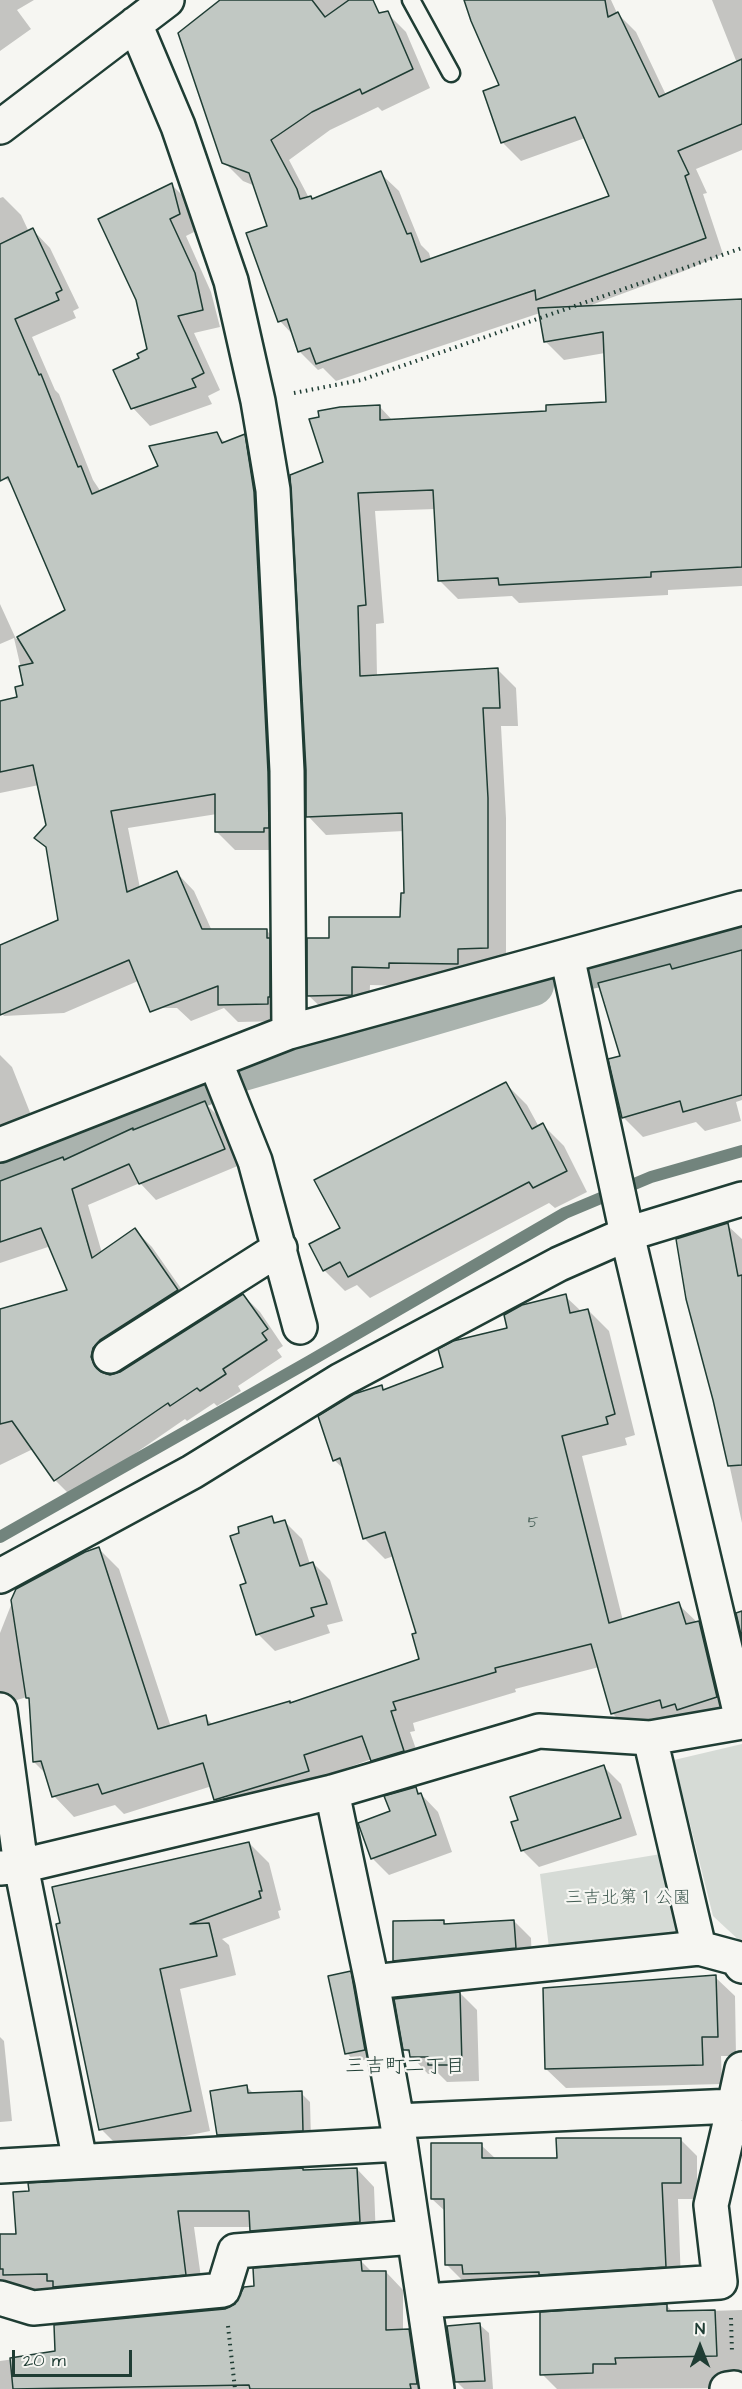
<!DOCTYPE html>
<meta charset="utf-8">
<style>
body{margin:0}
#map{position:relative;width:742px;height:2389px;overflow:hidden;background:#f6f6f2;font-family:"Architects Daughter",sans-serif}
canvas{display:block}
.north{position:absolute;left:670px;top:2317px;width:60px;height:60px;-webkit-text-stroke:4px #f6f6f2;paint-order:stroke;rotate:0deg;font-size:16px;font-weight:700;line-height:24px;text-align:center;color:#1f3d34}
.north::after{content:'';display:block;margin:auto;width:21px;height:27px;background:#1f3d34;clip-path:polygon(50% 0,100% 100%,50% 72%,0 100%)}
.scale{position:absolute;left:12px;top:2350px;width:120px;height:27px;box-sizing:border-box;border:3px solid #1f3d34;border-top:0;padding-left:8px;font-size:18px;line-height:21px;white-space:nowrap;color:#1f3d34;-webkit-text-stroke:4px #f6f6f2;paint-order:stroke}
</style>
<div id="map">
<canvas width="742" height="2389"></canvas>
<div class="north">N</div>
<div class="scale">20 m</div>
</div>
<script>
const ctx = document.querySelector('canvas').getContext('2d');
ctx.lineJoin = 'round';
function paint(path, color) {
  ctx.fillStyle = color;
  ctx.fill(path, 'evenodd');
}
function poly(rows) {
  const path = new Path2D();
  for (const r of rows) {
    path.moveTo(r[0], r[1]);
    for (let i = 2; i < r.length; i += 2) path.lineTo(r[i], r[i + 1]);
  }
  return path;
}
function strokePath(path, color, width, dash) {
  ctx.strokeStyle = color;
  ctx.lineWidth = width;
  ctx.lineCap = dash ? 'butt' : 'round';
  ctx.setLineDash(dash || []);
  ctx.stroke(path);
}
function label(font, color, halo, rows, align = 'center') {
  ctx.font = font + ' "Architects Daughter","Klee One",sans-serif';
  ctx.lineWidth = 4.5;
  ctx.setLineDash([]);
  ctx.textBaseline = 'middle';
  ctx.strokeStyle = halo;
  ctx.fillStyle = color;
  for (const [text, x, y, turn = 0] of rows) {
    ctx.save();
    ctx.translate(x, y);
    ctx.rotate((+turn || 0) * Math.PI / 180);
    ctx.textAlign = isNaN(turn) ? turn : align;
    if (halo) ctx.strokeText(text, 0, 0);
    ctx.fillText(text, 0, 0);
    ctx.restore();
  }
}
paint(poly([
 [742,1744,742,1943,713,1916,674,1760],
 [661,1854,678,1932,549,1948,540,1874]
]), '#d6dbd6');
paint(poly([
 [0,0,34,0,17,10,31,29,0,51],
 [222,0,366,0,333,25,387,13,406,32,430,88,382,111,378,107,330,130,289,160,309,198,313,201,380,173,399,191,421,245,429,253,431,260,611,197,585,138,521,161,502,142,501,86,464,0,611,0,617,13,636,32,666,95,737,63,712,0,742,0,742,150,696,169,707,193,703,194,723,254,684,271,586,307,742,300,742,586,668,590,668,595,519,603,512,596,458,599,440,581,436,509,375,511,384,623,376,624,377,676,498,670,516,688,518,726,501,726,506,818,506,966,476,982,407,981,407,986,370,985,369,1014,328,1014,309,996,330,939,402,919,405,895,404,831,326,835,308,816,325,463,380,407,393,421,548,413,608,404,605,353,564,360,545,341,540,313,336,381,323,368,318,370,299,351,294,336,280,321,268,227,255,186,243,181,224,162],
 [171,184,188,201,196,231,186,236,211,292,220,327,194,333,220,390,208,396,212,404,150,426,133,408,115,371,141,359,149,350],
 [3,197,21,215,29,232,33,230,50,248,79,308,73,311,76,318,32,337,55,390,59,394,93,480,101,492,160,467,216,434,226,443,244,436,262,453,282,850,235,850,217,832,217,814,128,828,140,888,177,873,194,891,212,931,266,930,284,948,285,1021,238,1022,224,1008,191,1021,177,1008,161,1008,143,990,138,981,64,1013,4,1016,0,1011,0,946,60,921,48,850,36,838,47,825,39,785,0,793,0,702,19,698,25,686,14,638,0,644,0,604,16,639,67,611,13,486,5,478,0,465,0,198],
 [742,951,742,1100,736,1102,741,1121,705,1131,696,1122,643,1137,623,1117,622,1057,670,966,674,970],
 [0,1055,12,1067,33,1120,0,1131],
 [506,1084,527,1105,539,1127,543,1125,564,1146,587,1192,555,1208,549,1203,370,1298,357,1285,345,1291,324,1270,342,1229],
 [204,1102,221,1119,240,1165,156,1200,140,1183,88,1205,102,1253,135,1230,152,1247,194,1307,109,1365,107,1375,120,1373,243,1295,260,1312,283,1346,277,1350,282,1357,238,1386,241,1391,217,1406,214,1403,187,1421,185,1419,72,1497,55,1480,33,1449,0,1465,0,1310,69,1291,51,1246,0,1263,0,1182,63,1158,65,1161],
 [727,1225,742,1239,742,1523,715,1399],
 [565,1296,582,1312,588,1310,609,1331,635,1435,625,1438,627,1445,582,1456,623,1621,678,1604,719,1643,735,1709,633,1734,612,1713,599,1667,515,1689,516,1692,413,1723,415,1731,410,1732,424,1772,393,1781,372,1759,324,1776,329,1791,236,1820,216,1799,212,1786,124,1814,115,1805,74,1817,54,1796,46,1774,34,1762,30,1701,27,1697,0,1705,0,1633,17,1590,99,1549,119,1569,171,1727,205,1717,213,1725,291,1704,421,1660,418,1634,394,1556,385,1559,364,1538,345,1470,334,1460,381,1387,385,1391,445,1368],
 [271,1518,277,1524,285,1522,302,1539,310,1564,313,1563,330,1580,343,1621,327,1625,330,1633,275,1651,258,1634,248,1584],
 [604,1767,621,1784,637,1835,539,1867,522,1850,519,1821],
 [416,1789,438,1812,452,1852,389,1875,372,1858,392,1812],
 [0,1803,15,1850,0,1855],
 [249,1843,269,1863,281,1910,278,1911,280,1918,222,1939,229,1945,236,1975,180,1989,210,2131,121,2149,101,2129,57,1925],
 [514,1921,531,1938,532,1965,411,1977,394,1960,444,1922,447,1925],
 [350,1973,359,1982,373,2058,355,2062,347,2053],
 [715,1977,735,1996,736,2056,721,2056,722,2084,566,2088,546,2069],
 [460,1993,477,2010,479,2081,447,2082,438,2073,428,2074,405,2049],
 [0,2037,4,2041,12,2121,0,2122],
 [247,2087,254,2094,301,2093,310,2102,311,2139,227,2143,218,2135],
 [680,2139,697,2156,697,2199,678,2199,681,2283,481,2289,472,2281,463,2281,446,2264,446,2212,432,2199,481,2145,497,2160,559,2160],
 [357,2169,374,2187,376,2239,269,2248,252,2230,252,2227,194,2227,203,2292,0,2292,0,2235,18,2235,303,2170,305,2171],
 [361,2261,372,2272,386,2272,403,2290,403,2331,408,2330,426,2348,432,2389,0,2389,0,2361,57,2353,225,2310],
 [667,2306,673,2312,742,2310,742,2388,557,2389,542,2374],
 [480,2325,489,2333,493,2389,464,2389,456,2381]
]), '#0003');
strokePath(poly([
 [0,1537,310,1361,565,1213,651,1177,742,1151]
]), '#72847d', 12);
strokePath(poly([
 [585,969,742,937],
 [0,1165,239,1071,533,985]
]), '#aab3ae', 42);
const building = poly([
 [220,0,312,0,325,17,349,0,373,0,379,13,388,11,413,69,362,94,360,89,312,112,271,140,297,189,300,199,311,196,312,199,381,171,407,234,411,233,421,262,609,196,575,117,501,143,483,91,499,85,471,21,464,0,605,0,608,17,618,12,659,97,742,59,742,124,678,151,689,174,685,176,706,238,536,300,535,290,316,364,310,348,298,352,287,319,278,322,246,233,267,226,249,173,222,163,178,33,220,0],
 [172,183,180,214,170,219,195,273,203,310,178,316,204,373,192,379,196,387,131,409,113,370,139,358,137,354,147,349,136,300,98,219,172,183],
 [33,228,62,290,56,293,59,300,15,319,39,375,41,374,78,467,81,466,92,494,158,466,149,446,217,432,222,443,245,434,254,492,268,772,269,828,264,828,264,832,215,832,215,794,111,811,127,892,177,871,202,929,267,929,267,938,270,938,270,997,268,997,268,1004,218,1005,218,986,150,1012,129,960,0,1015,0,945,58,920,46,847,34,838,46,825,33,765,0,772,0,701,17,697,15,687,23,685,19,666,33,663,17,637,65,610,8,477,0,481,0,244,33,228],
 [742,299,742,567,651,572,651,577,499,585,498,578,438,581,433,490,358,493,366,605,358,606,360,676,498,668,500,708,483,708,488,798,488,948,458,949,458,964,389,963,389,968,352,967,352,995,307,996,307,938,329,938,329,917,400,917,401,893,404,893,402,813,306,817,306,770,290,475,323,462,309,419,319,417,318,411,340,407,380,405,380,420,546,411,546,405,606,402,603,332,544,342,538,308,742,299],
 [742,950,742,1095,683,1112,680,1101,622,1118,608,1059,620,1056,598,983,670,964,672,969,742,950],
 [506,1082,532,1129,543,1123,567,1171,533,1188,529,1182,348,1277,340,1262,323,1271,309,1244,340,1228,314,1180,506,1082],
 [205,1101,225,1149,139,1184,129,1164,72,1189,92,1258,135,1228,178,1290,100,1340,93,1348,91,1357,95,1366,101,1372,110,1375,120,1372,243,1294,268,1329,262,1333,267,1340,223,1369,226,1374,200,1391,197,1388,170,1406,168,1403,54,1481,12,1421,0,1424,0,1309,67,1290,41,1228,0,1242,0,1181,63,1157,64,1160,133,1128,133,1130,205,1101],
 [728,1223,738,1276,742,1275,742,1465,728,1466,713,1400,686,1299,676,1239,728,1223],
 [566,1294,570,1313,588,1309,615,1414,606,1417,608,1424,562,1436,609,1623,679,1602,686,1624,699,1621,717,1697,677,1710,675,1704,662,1708,660,1700,611,1714,591,1644,495,1668,496,1672,393,1702,396,1710,391,1711,404,1751,371,1761,362,1736,304,1755,309,1771,214,1800,203,1763,102,1794,98,1784,52,1797,41,1761,33,1762,29,1698,26,1698,11,1600,16,1589,85,1552,99,1547,158,1729,206,1715,208,1725,290,1701,290,1703,419,1659,412,1634,416,1633,385,1532,363,1539,340,1458,333,1461,318,1416,354,1394,382,1385,383,1390,443,1367,438,1349,453,1341,507,1328,504,1315,522,1305,566,1294],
 [272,1516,274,1523,285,1520,300,1566,313,1562,327,1604,311,1608,314,1616,256,1635,240,1585,246,1583,230,1536,239,1533,238,1527,272,1516],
 [742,1611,742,1639,736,1613,742,1611],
 [604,1765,621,1818,521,1851,511,1822,518,1820,510,1797,604,1765],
 [416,1787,418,1794,421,1793,436,1835,371,1859,358,1823,390,1811,384,1796,416,1787],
 [249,1842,262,1891,259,1891,261,1898,190,1924,209,1923,217,1956,160,1969,191,2111,99,2130,56,1924,60,1923,52,1887,249,1842],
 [444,1920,444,1924,514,1920,516,1948,393,1961,393,1921,444,1920],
 [351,1971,365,2050,345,2054,328,1976,351,1971],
 [716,1975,718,2037,702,2037,703,2065,545,2069,543,1988,716,1975],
 [460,1992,462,2065,428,2065,428,2057,410,2057,409,2050,403,2050,394,1999,460,1992],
 [247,2085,248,2093,302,2091,303,2131,217,2135,210,2091,247,2085],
 [556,2138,681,2138,681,2183,662,2183,666,2267,539,2275,539,2272,463,2274,462,2265,445,2265,444,2199,431,2199,431,2143,482,2143,482,2158,557,2158,556,2138],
 [303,2168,303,2170,357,2168,360,2222,250,2231,249,2211,178,2211,186,2275,53,2287,53,2281,47,2281,47,2274,3,2275,3,2269,0,2269,0,2234,16,2234,13,2192,29,2191,28,2183,303,2168],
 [361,2260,362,2271,386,2271,386,2330,409,2329,417,2384,410,2384,411,2389,250,2389,249,2385,13,2389,10,2358,55,2351,54,2325,225,2309,235,2304,244,2287,254,2286,253,2268,361,2260],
 [667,2304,667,2311,715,2310,717,2356,615,2358,616,2364,593,2364,593,2373,540,2375,540,2312,667,2304],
 [480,2323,485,2381,455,2382,447,2326,480,2323]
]);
paint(building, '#c1c8c3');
strokePath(building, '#1f3d34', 1.5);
const service = poly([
 [411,0,451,73]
]);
const minor = poly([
 [135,24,178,126,231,281,258,401,273,490,287,771,289,1032],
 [0,127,167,0],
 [567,956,627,1234,742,1720],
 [215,1061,255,1161,300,1327],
 [0,1145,289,1032,742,908],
 [110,1356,280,1248],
 [0,1576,192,1472,341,1380,559,1264,627,1234,742,1199],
 [0,1710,21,1866,80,2161],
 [650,1738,699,1948,736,1958,742,1966],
 [332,1792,372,1982,397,2121,437,2389],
 [0,1868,21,1866,332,1792,539,1731,650,1738,742,1722],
 [372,1982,699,1948],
 [397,2121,734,2106,742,2069],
 [0,2166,400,2144],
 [0,2298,33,2308,223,2290,235,2251,414,2237],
 [424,2301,720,2282,711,2205,734,2106],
 [727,2389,734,2388]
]);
strokePath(service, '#1f3d34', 21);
strokePath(minor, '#1f3d34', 38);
strokePath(poly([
 [294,393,361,380,742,248],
 [731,2318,732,2353],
 [228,2326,235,2389]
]), '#1f3d34', 4, [1.5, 4.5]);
strokePath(service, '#f6f6f2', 16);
strokePath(minor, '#f6f6f2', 33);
label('15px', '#486058', null, [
 ["5",533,1524]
]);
label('18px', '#445d54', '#f6f6f2', [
 ["三吉北第１公園",628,1899]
]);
label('20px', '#1f3d34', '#f6f6f2', [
 ["三吉町二丁目",405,2068]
]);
</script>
